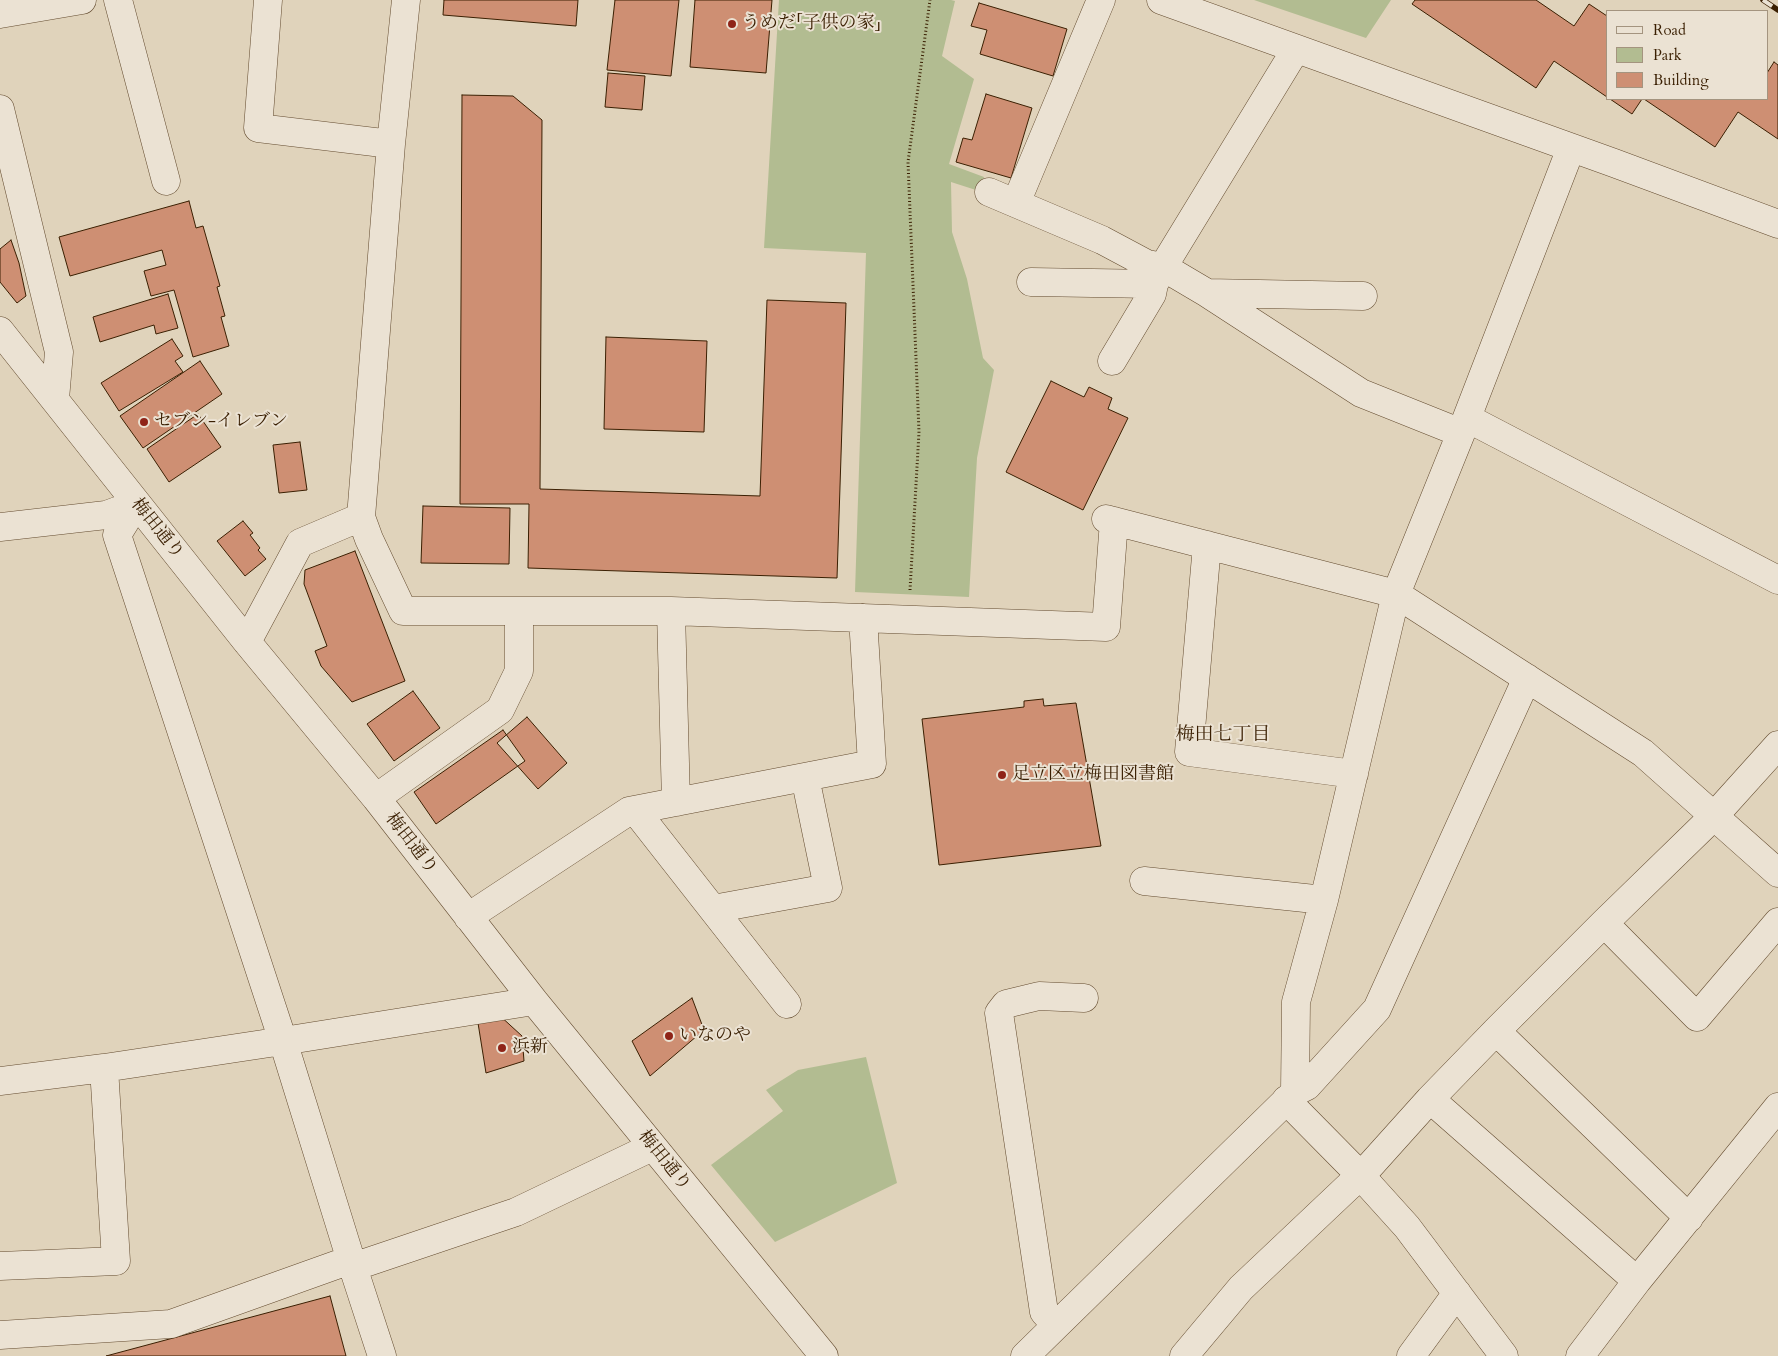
<!DOCTYPE html>
<meta charset="utf-8">
<style>
body{margin:0}
#map{position:relative;width:1778px;height:1356px;overflow:hidden;background:#e0d3bb;font-family:Cardo,serif}
canvas{display:block}
.legend{position:absolute;left:1606px;top:10px;width:162px;height:90px;box-sizing:border-box;background:#ebe2d3;border:1px solid #a4947f;margin:0;padding:6px 9px;list-style:none;font-size:15px;color:#3a1f02}
.legend li{display:flex;align-items:center;gap:10px;height:25px}
.legend b{width:25px;border:1px solid #a4947f}
</style>
<div id="map">
<canvas width="1778" height="1356"></canvas>
<ul class="legend">
<li><b style="height:6px;background:#ebe2d3"></b>Road</li>
<li><b style="height:14px;background:#b2bc91"></b>Park</li>
<li><b style="height:14px;background:#ce8f73"></b>Building</li>
</ul>
</div>
<script>
const ctx = document.querySelector('canvas').getContext('2d');
ctx.lineJoin = 'round';
function paint(path, color) {
  ctx.fillStyle = color;
  ctx.fill(path, 'evenodd');
}
function poly(rows) {
  const path = new Path2D();
  for (const r of rows) {
    path.moveTo(r[0], r[1]);
    for (let i = 2; i < r.length; i += 2) path.lineTo(r[i], r[i + 1]);
  }
  return path;
}
function strokePath(path, color, width, dash) {
  ctx.strokeStyle = color;
  ctx.lineWidth = width;
  ctx.lineCap = dash ? 'butt' : 'round';
  ctx.setLineDash(dash || []);
  ctx.stroke(path);
}
function label(font, color, halo, rows, align = 'center') {
  ctx.font = font + ' Cardo,"Noto Serif JP",serif';
  ctx.lineWidth = 4;
  ctx.setLineDash([]);
  ctx.textBaseline = 'middle';
  ctx.strokeStyle = halo;
  ctx.fillStyle = color;
  for (const [text, x, y, turn = 0] of rows) {
    ctx.save();
    ctx.translate(x, y);
    ctx.rotate((+turn || 0) * Math.PI / 180);
    ctx.textAlign = isNaN(turn) ? turn : align;
    if (halo) ctx.strokeText(text, 0, 0);
    ctx.fillText(text, 0, 0);
    ctx.restore();
  }
}
paint(poly([
 [779,0,951,0,955,1,942,56,974,79,949,164,984,177,979,191,951,182,952,232,967,279,983,358,994,370,977,458,969,597,855,592,866,253,764,248],
 [1254,0,1391,0,1366,38],
 [866,1057,897,1183,775,1242,711,1165,783,1111,766,1090,798,1070]
]), '#b2bc91');
const building = poly([
 [444,0,578,0,576,26,443,15,444,0],
 [615,0,679,0,671,76,607,70,615,0],
 [695,0,772,0,766,73,690,67,695,0],
 [1415,0,1536,0,1574,26,1589,4,1607,16,1607,97,1554,61,1536,88,1412,4,1415,0],
 [979,3,1067,29,1053,76,980,54,987,30,971,26,979,3],
 [1774,62,1778,65,1778,139,1738,112,1715,147,1644,99,1767,99,1767,73,1774,62],
 [608,73,645,76,642,110,605,107,608,73],
 [986,94,1032,108,1011,178,956,162,963,138,972,140,986,94],
 [462,95,513,96,542,120,540,489,760,496,767,300,846,303,837,578,528,568,529,504,460,504,462,95],
 [1610,99,1642,99,1632,114,1610,99],
 [189,201,196,228,203,226,220,286,217,287,225,316,221,317,229,346,193,357,174,290,151,296,144,271,166,265,162,250,70,276,59,237,189,201],
 [11,240,19,263,26,296,17,303,0,282,0,249,11,240],
 [168,294,178,328,156,334,154,325,100,342,93,317,168,294],
 [606,337,707,341,704,432,604,429,606,337],
 [172,339,183,356,175,361,183,372,119,411,101,383,172,339],
 [200,361,222,394,143,448,120,416,200,361],
 [1051,381,1084,397,1089,387,1112,398,1108,409,1128,418,1083,510,1006,472,1051,381],
 [198,414,221,447,169,482,147,449,198,414],
 [300,442,307,490,279,493,273,445,300,442],
 [423,506,510,508,509,564,421,563,423,506],
 [243,521,253,533,250,535,260,548,258,550,266,559,245,576,217,541,243,521],
 [355,551,405,681,352,702,321,666,315,651,327,646,304,584,305,570,355,551],
 [413,691,440,728,394,761,367,724,413,691],
 [1043,699,1044,706,1076,703,1101,846,939,865,922,719,1024,707,1024,701,1043,699],
 [527,717,567,763,538,789,497,743,527,717],
 [503,730,525,761,436,824,414,792,503,730],
 [692,998,704,1030,650,1076,632,1041,692,998],
 [498,1014,522,1036,524,1061,486,1073,478,1023,498,1014],
 [330,1296,346,1356,106,1356,330,1296]
]);
paint(building, '#ce8f73');
strokePath(building, '#3a1f02', 1);
const minor = poly([
 [118,0,166,181],
 [268,0,258,128,391,144],
 [1161,0,1614,163,1778,224],
 [0,14,82,0],
 [0,109,59,352,55,399],
 [989,192,1102,240,1147,264,1163,267,1207,293,1361,393,1461,433],
 [1016,203,1101,0],
 [1031,282,1154,284],
 [1207,293,1363,296],
 [0,331,247,642,376,798,534,1001,824,1356],
 [1112,361,1152,294,1154,284,1163,267,1296,49],
 [1467,418,1778,580],
 [136,504,117,535,283,1041,353,1267,382,1356],
 [361,517,369,539,403,611,671,611,1106,627,1114,521],
 [1106,519,1396,594,1643,753,1778,873],
 [0,527,106,515,136,504],
 [1207,545,1189,752,1354,774],
 [671,611,676,802],
 [247,642,300,543,361,517,391,144,406,0],
 [376,798,500,710,519,671,519,612],
 [635,810,787,1004],
 [1144,881,1324,900],
 [713,909,828,888,805,777],
 [468,917,629,811,872,764,863,618],
 [1604,923,1697,1017,1778,922],
 [1496,1031,1689,1218],
 [0,1081,104,1068,283,1041,534,1001],
 [1295,1092,1296,1002,1324,900,1396,594,1461,433,1571,148],
 [1430,1099,1637,1281],
 [1286,1100,1360,1175,1407,1227,1504,1356],
 [0,1266,116,1261,104,1068],
 [353,1267,516,1212,652,1147],
 [1056,1325,1044,1312,999,1013,1006,1004,1039,996,1084,998],
 [0,1335,171,1324,350,1260],
 [1025,1356,1295,1092,1307,1086,1377,1009,1527,678],
 [1184,1356,1241,1288,1368,1168,1430,1099,1496,1031,1604,923,1715,815,1778,745],
 [1411,1356,1457,1293],
 [1580,1356,1637,1281,1778,1107]
]);
strokePath(minor, '#644c30', 29);
strokePath(poly([
 [910,590,919,432,908,162,930,0]
]), '#3a1f02', 3, [1, 2.5]);
strokePath(minor, '#ebe2d3', 28);
const rail = poly([
 [1763,0,1778,10]
]);
strokePath(rail, '#3a1f02', 5.5);
strokePath(rail, '#ebe2d3', 4, [11]);
for (const [x, y, r, color] of [
 [732,24,5,"#8f2418"],
 [144,422,5,"#8f2418"],
 [1002,775,5,"#8f2418"],
 [669,1036,5,"#8f2418"],
 [502,1048,5,"#8f2418"]
]) {
  const dot = new Path2D();
  dot.arc(x, y, r, 0, 2 * Math.PI);
  ctx.fillStyle = color;
  ctx.fill(dot);
  strokePath(dot, '#ebe2d3', 2);
}
label('18px', '#3a1f02', '#ebe2d3', [
 ["うめだ「子供の家」",742,24],
 ["セブン-イレブン",154,422],
 ["足立区立梅田図書館",1012,775],
 ["いなのや",679,1036],
 ["浜新",512,1048]
], 'left');
label('18px', '#3a1f02', '#ebe2d3', [
 ["梅田通り",157,529,51],
 ["梅田通り",411,844,52],
 ["梅田通り",664,1161,51]
]);
label('19px', '#3a1f02', '#ebe2d3', [
 ["梅田七丁目",1223,736]
]);
</script>
